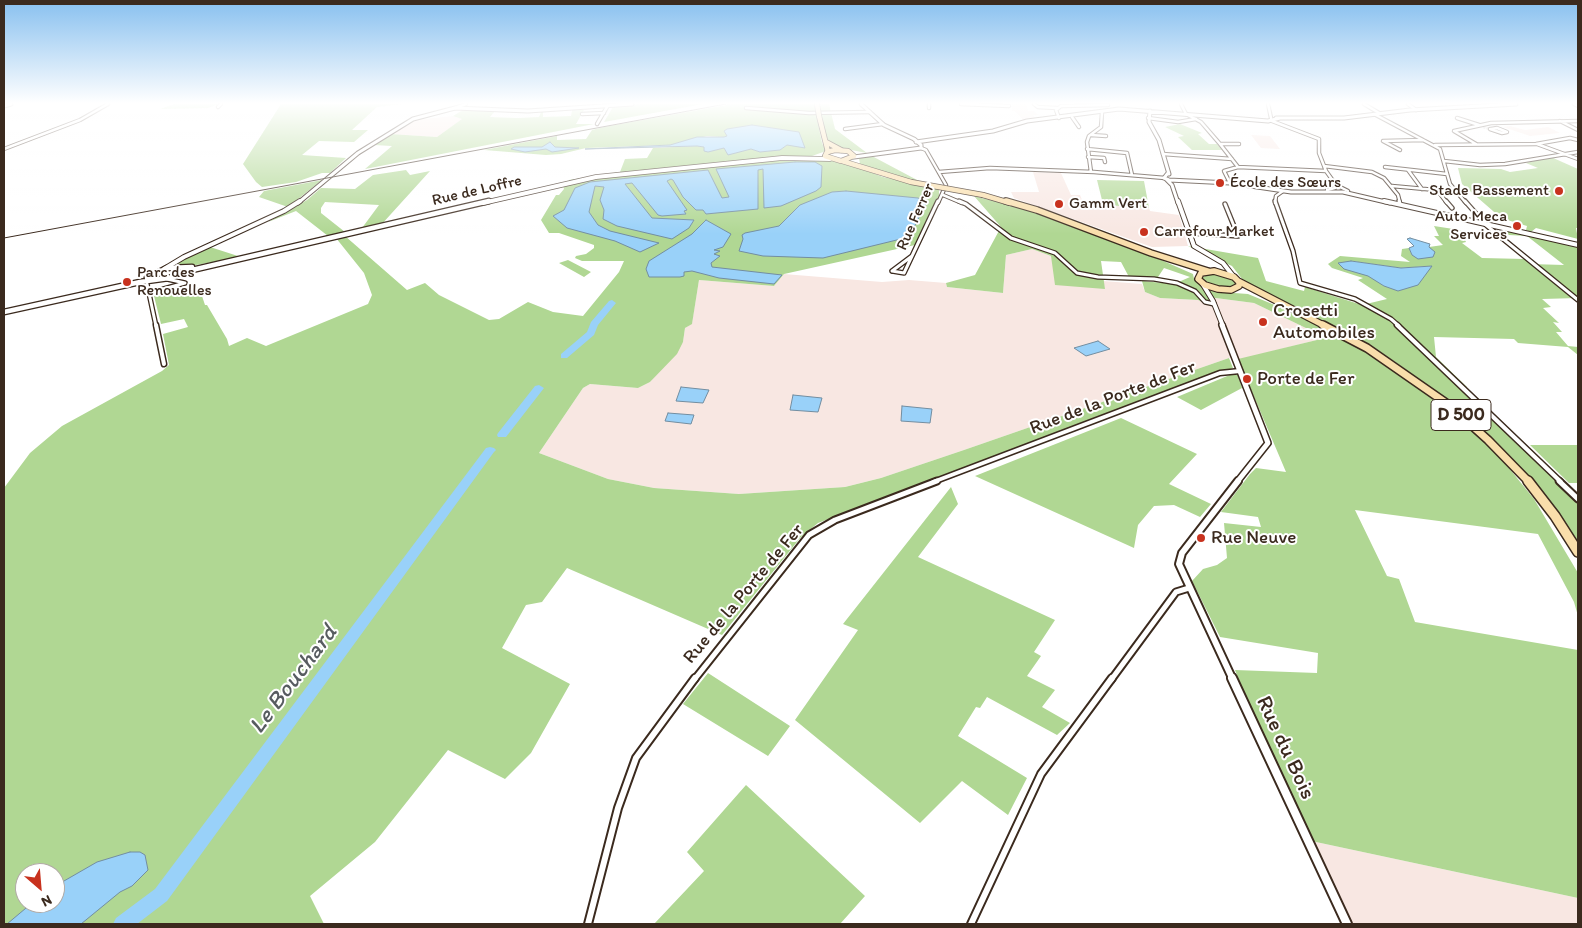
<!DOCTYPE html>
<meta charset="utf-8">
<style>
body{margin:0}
#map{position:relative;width:1582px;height:928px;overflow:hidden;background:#fff;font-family:Itim,sans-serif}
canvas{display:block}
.frame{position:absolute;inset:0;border:5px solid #3b2a1e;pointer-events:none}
.north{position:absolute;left:15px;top:863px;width:50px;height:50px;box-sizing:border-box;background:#fff;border:1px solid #b1aaa5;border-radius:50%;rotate:153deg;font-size:14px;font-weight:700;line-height:20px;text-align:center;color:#3b2a1e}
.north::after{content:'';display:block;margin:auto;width:18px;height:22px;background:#c8321e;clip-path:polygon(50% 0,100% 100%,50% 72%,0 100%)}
</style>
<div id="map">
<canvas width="1582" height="928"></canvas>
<div class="frame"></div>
<div class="north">N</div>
</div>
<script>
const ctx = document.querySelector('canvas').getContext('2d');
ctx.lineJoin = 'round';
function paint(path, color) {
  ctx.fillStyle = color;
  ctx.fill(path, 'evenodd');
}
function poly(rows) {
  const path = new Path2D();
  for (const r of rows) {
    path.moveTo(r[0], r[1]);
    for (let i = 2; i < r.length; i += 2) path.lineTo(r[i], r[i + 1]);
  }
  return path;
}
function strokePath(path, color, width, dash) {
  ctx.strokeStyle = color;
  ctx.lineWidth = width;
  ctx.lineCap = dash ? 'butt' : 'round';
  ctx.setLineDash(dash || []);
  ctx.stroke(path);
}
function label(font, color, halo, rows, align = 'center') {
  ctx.font = font + ' Itim,sans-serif';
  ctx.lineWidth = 4;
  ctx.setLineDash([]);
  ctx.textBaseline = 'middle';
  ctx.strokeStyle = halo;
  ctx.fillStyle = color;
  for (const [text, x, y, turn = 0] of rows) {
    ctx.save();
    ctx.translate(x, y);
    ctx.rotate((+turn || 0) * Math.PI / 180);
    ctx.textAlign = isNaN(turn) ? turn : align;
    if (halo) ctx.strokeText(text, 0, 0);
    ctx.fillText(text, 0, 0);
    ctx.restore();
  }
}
paint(poly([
 [1012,104,1026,104,1028,111,1034,111,1038,115,1033,115,1036,119,1024,121,1015,111,1012,111],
 [453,116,463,119,437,137,390,134,414,120],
 [1510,126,1525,130,1548,127,1560,133,1530,136,1503,127],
 [1251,135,1270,136,1280,149,1261,148],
 [1033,172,1061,173,1071,195,1080,195,1082,200,1105,200,1106,205,1149,208,1150,211,1179,215,1188,246,1152,247,1014,198,1011,192,1039,192],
 [1032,249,1051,256,1105,289,1103,281,1142,284,1145,292,1160,298,1198,300,1211,305,1208,297,1254,303,1310,330,1321,339,1241,359,1229,358,964,450,881,478,845,487,739,494,654,488,608,479,539,453,583,388,590,384,638,388,650,382,683,342,685,328,692,323,699,280,774,286,784,274,882,282,909,280,946,283,947,287,1003,293,1006,255],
 [1302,839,1578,898,1578,924,1344,924]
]), '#f8e7e2');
paint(poly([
 [175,104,219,104,208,108,160,109],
 [281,104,402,104,377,107,352,130,368,130,354,142,319,141,302,155,346,158,330,173,322,173,296,182,262,187,256,182,243,164],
 [642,104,703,104,604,122,613,107],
 [732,104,814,104,822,143,826,151,812,156,844,162,883,177,939,189,939,198,915,245,784,274,774,286,699,280,692,324,685,328,683,342,677,354,650,382,638,388,590,384,583,388,539,453,608,479,654,488,739,494,845,487,881,478,964,450,1229,358,1233,368,1112,411,818,523,801,537,722,635,567,568,542,602,526,605,502,648,570,684,531,753,505,779,448,750,375,842,310,896,324,924,4,924,4,488,30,453,62,426,162,371,169,365,163,334,188,327,184,319,161,324,154,296,199,287,205,305,207,305,227,339,229,346,247,338,266,346,368,304,372,295,364,273,336,238,345,236,407,290,425,283,439,295,489,320,499,319,528,302,553,312,583,316,619,272,624,261,582,261,575,258,576,256,586,254,594,248,594,245,559,233,549,233,541,220,556,195,559,195,564,189,563,185,569,184,569,180,620,172,625,159,647,158,653,148,697,146,704,147,708,152,724,148,729,154,751,149,760,152,780,150,787,145,794,132,752,125,726,133,727,136,724,137,707,136,670,145,586,148,561,154,546,155,484,150,557,136,557,140,586,139,592,130,604,127],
 [25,873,55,873,55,903,25,903],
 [820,104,829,104,835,129,867,153,835,147,829,142,824,130],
 [463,110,495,111,490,117,518,118,539,117,541,112,543,112,543,117,571,116,572,110,584,110,576,124,594,124,365,169,392,146,374,145,390,134,437,137,462,119,453,116],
 [1180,124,1202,133,1198,134,1209,144,1217,144,1222,150,1192,150,1178,137,1184,136,1165,127],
 [870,155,919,181,901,178,860,164,859,158],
 [1551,157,1578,169,1578,228,1576,228,1578,239,1536,228,1531,232,1526,230,1527,226,1501,218,1462,184,1458,168,1501,169,1510,172,1538,168,1526,163],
 [406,170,410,175,430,171,381,225,362,228,379,205,325,202,321,208,321,213,345,232,328,236,296,211,268,222,307,200,321,188,355,189,373,175],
 [322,180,288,207,259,197,264,191],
 [1097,180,1144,181,1149,208,1106,205,1105,200,1102,200],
 [974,196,1044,214,1143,252,1193,274,1194,279,1204,288,1220,292,1248,294,1311,320,1379,359,1430,393,1465,423,1500,457,1534,499,1578,573,1578,616,1574,602,1538,534,1355,510,1387,576,1399,579,1415,622,1578,650,1578,898,1302,839,1235,670,1317,673,1318,653,1220,637,1192,581,1203,569,1217,565,1227,558,1224,523,1261,527,1258,517,1221,512,1250,474,1256,468,1286,472,1238,359,1321,339,1310,330,1254,303,1208,297,1212,306,1198,300,1160,298,1145,292,1142,281,1174,284,1190,277,1164,268,1158,277,1129,277,1121,262,1101,261,1105,289,1055,285,1051,256,1032,249,1006,255,1003,293,947,287,946,283,975,275,1001,227],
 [1434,226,1460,230,1466,242,1462,243,1482,258,1525,259,1530,264,1564,265,1527,236,1509,235,1500,227,1578,246,1578,298,1542,299,1551,307,1543,308,1559,323,1553,322,1562,332,1556,332,1568,346,1578,347,1578,355,1568,347,1518,343,1514,339,1434,337,1436,357,1467,387,1459,387,1578,502,1578,542,1536,484,1502,448,1475,422,1436,392,1394,361,1355,338,1246,284,1232,266,1188,246,1258,258,1266,281,1304,291,1305,287,1362,305,1387,299,1358,280,1363,278,1332,268,1328,264,1340,256,1410,262,1401,256,1402,249,1409,248,1412,255,1429,247,1443,245,1434,236,1439,236],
 [1351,261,1401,268,1431,266,1384,286],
 [210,247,241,257,196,265,178,264,186,257],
 [568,260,591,272,584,277,559,263],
 [1212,273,1232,278,1236,284,1233,287,1212,286,1201,278],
 [1232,374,1238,375,1242,388,1201,410,1177,397],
 [1121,418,1197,454,1169,484,1211,504,1200,517,1174,505,1154,506,1138,525,1134,548,975,476],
 [1530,445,1578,445,1578,483,1569,483],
 [951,487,958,504,918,557,1055,620,1034,652,1041,656,1027,676,1055,690,1042,707,1070,723,1057,735,987,697,980,708,976,707,958,736,1027,778,1008,815,962,781,920,823,795,720,858,630,843,624],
 [708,673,790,726,768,756,683,704],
 [746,785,865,896,840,924,654,924,704,871,687,852]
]), '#b0d793');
const water = poly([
 [752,125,799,132,805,148,787,145,780,150,760,152,751,149,728,155,724,148,708,152,704,151,704,147,697,146,585,149,670,145,697,137,724,137,727,136,724,131,727,129,752,125],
 [550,142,555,147,579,148,552,152,546,149,525,152,511,149,514,147,542,147,550,142],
 [795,162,815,162,822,166,821,187,816,191,781,206,764,208,763,169,758,170,758,209,706,214,703,210,696,210,683,197,673,180,671,179,667,181,687,210,684,211,686,214,662,216,658,215,632,183,625,184,652,218,694,220,689,228,672,239,617,226,603,219,604,210,600,200,604,187,595,186,589,212,598,225,610,231,659,243,640,252,615,241,567,228,553,216,564,210,575,188,590,182,708,170,722,198,729,197,716,169,795,162],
 [846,191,918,198,927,202,909,237,823,258,763,256,739,251,743,239,742,235,745,233,779,226,800,205,832,192,846,191],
 [706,220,731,234,723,247,714,250,720,251,714,254,720,256,711,263,712,267,782,275,774,284,719,278,692,271,684,272,684,276,680,277,649,277,646,269,649,261,692,234,706,220],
 [1410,238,1430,244,1429,247,1435,252,1433,257,1418,259,1412,255,1409,248,1414,246,1407,239,1410,238],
 [1351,261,1401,268,1432,266,1418,285,1398,291,1384,286,1368,276,1344,269,1338,263,1351,261],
 [1098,341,1110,349,1086,356,1074,348,1098,341],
 [681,387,709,390,703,403,676,401,681,387],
 [793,395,822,398,818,412,790,410,793,395],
 [902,406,932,409,930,423,901,421,902,406],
 [668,413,694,415,691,424,665,421,668,413],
 [130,852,140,852,145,855,148,870,132,886,120,892,81,924,7,924,32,903,55,903,57,885,97,862,130,852]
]);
paint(water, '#99d1f9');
strokePath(water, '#738ea1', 1);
paint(poly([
 [612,300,616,303,598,325,594,335,567,358,561,358,561,354,587,332,591,322,609,301,612,300],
 [539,385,544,388,506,437,498,437,497,435,498,433,535,386,539,385],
 [490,447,494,448,496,450,494,452,167,901,137,924,113,924,116,918,155,889,486,448,490,447]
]), '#99d1f9');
strokePath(poly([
 [1483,127,1490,129]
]), '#d8d4d2', 2.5, [2.5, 1]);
const minorFar4 = poly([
 [929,104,929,108],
 [961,104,1009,106],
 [1034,104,1038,107,1057,108],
 [1181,104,1186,114,1201,122,1220,144],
 [1268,104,1271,118],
 [1364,104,1379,113],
 [1408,104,1416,110],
 [1574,104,1578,106],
 [218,107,221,104],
 [455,108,466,104],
 [746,108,809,113,870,112],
 [582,114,604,113],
 [1374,114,1440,149,1450,184,1466,203],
 [1072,117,1079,127],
 [1059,118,1056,110,1061,106,1108,105],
 [1148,118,1178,122,1196,119],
 [1457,118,1479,125],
 [1272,121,1319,139,1319,153,1326,171,1336,185,1348,191],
 [1560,121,1578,130],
 [597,124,607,107],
 [845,129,883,124],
 [1490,129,1502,133,1507,132,1497,128,1491,129],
 [1091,135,1106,136],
 [1476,144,1454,131,1491,123,1578,121],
 [1537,144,1578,159],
 [1435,145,1536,144,1570,138,1578,140],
 [921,148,926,150,946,185,938,203],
 [4,149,80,120,108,104],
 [1087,149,1127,153,1132,175],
 [1400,150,1383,141,1423,140],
 [1163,154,1232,159],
 [1088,157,1104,158,1105,162],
 [1444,161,1480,165,1505,164,1578,152],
 [1324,166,1372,172,1384,178,1398,195,1400,203],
 [1238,167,1220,144,1239,144],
 [1385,167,1447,174],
 [1408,170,1422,189],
 [939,172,990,168,1094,172,1165,178],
 [1091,172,1087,142,1089,136,1101,127,1102,112],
 [1230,183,1224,171,1238,167,1326,171],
 [1392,186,1458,192],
 [1327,190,1335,188,1336,185],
 [1437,190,1447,203],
 [943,195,962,203],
 [1275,203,1276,196,1283,191]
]);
const minorFar3 = poly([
 [959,201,966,204,1011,238,1055,253,1077,273,1098,277,1154,279,1177,283,1195,291,1205,302,1214,304],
 [1275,201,1293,251,1300,283,1355,299,1391,319,1399,326],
 [1399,201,1400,204],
 [1446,201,1452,208],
 [1465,201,1486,225,1578,300],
 [1189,233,1238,236,1225,204],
 [892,271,904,273,938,201],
 [892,271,912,256],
 [167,279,185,283],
 [147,284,156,326],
 [149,293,185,283]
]);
const minorFar2 = poly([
 [156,325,164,364],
 [1397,325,1561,482],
 [933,482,1220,373,1240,371]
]);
const minorFar1 = poly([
 [1559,481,1578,499],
 [694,680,809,535,835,520,937,481],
 [1111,680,1176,592,1189,588]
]);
const minor = poly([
 [588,924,618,808,636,758,695,678],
 [971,924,1041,774,1112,678]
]);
const tertiaryFar4 = poly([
 [861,104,884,125,914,139,921,145,921,148],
 [4,106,11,104],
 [1150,111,1149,122,1159,140,1169,174],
 [1276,118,1344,118,1410,110,1516,104],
 [916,142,993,131,1027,121,1119,109,1268,121,1280,118],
 [854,157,921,148],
 [1168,173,1164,178,1169,180,1230,183,1291,192,1343,192,1390,203],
 [1166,179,1172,185,1178,203],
 [298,203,358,153,413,119,455,108,528,111,632,104]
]);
const tertiaryFar3 = poly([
 [1178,201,1194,246,1223,263,1234,277],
 [1384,201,1578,245],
 [164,269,184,257,284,211,300,201],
 [1202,283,1213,301,1223,326]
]);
const tertiaryFar2 = poly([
 [1222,325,1268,443,1237,482]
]);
const tertiaryFar1 = poly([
 [1233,680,1179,564,1182,553,1238,481]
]);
const tertiary = poly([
 [1232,678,1347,924]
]);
const secondaryFar1 = poly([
 [483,203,596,177,782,158,830,159]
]);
const secondary = poly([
 [147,278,167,268,192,267],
 [4,312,140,282,169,278,192,270,489,201]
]);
const primaryFar3 = poly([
 [835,150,848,151,854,156,841,161,825,156,827,152,835,150],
 [842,161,911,182],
 [983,195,1010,203]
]);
const primaryFar2 = poly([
 [1006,201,1037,210,1151,253,1208,271],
 [1214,271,1234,277,1239,282,1239,286,1231,290,1218,289,1205,285,1198,279,1201,273,1214,271],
 [1238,281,1325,326]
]);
const primaryFar1 = poly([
 [1323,325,1367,348,1449,405,1488,440,1529,482]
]);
const primary = poly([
 [1528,481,1555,516,1578,552]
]);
const trunk = poly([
 [817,104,818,110],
 [819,116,828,152],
 [826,142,841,150]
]);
strokePath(minorFar4, '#3b2a1e', 4.5);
strokePath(minorFar3, '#3b2a1e', 5.5);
strokePath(minorFar2, '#3b2a1e', 7);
strokePath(minorFar1, '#3b2a1e', 9);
strokePath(minor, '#3b2a1e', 10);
strokePath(tertiaryFar4, '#3b2a1e', 5);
strokePath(tertiaryFar3, '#3b2a1e', 6);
strokePath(tertiaryFar2, '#3b2a1e', 8);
strokePath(tertiaryFar1, '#3b2a1e', 10);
strokePath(tertiary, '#3b2a1e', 12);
strokePath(secondaryFar1, '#3b2a1e', 5.5);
strokePath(secondary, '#3b2a1e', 7);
strokePath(primaryFar3, '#3b2a1e', 6);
strokePath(primaryFar2, '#3b2a1e', 8);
strokePath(primaryFar1, '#3b2a1e', 10);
strokePath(primary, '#3b2a1e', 12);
strokePath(trunk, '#3b2a1e', 6);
strokePath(minorFar4, '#fff', 2.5);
strokePath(minorFar3, '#fff', 3);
strokePath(minorFar2, '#fff', 4);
strokePath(minorFar1, '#fff', 5);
strokePath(minor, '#fff', 6);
strokePath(tertiaryFar4, '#fff', 3);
strokePath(tertiaryFar3, '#fff', 4);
strokePath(tertiaryFar2, '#fff', 5);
strokePath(tertiaryFar1, '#fff', 6);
strokePath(tertiary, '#fff', 8);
strokePath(secondaryFar1, '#fff', 4);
strokePath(secondary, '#fff', 4.5);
strokePath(primaryFar3, '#f9deab', 4.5);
strokePath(primaryFar2, '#f9deab', 5.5);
strokePath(primaryFar1, '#f9deab', 7);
strokePath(primary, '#f9deab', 9);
strokePath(trunk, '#f9deab', 4.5);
strokePath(poly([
 [4,238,726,104]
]), '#3b2a1e', 1);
const primaryBridge = poly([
 [911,182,983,195]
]);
const trunkBridge = poly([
 [818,110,819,116]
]);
strokePath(primaryBridge, '#3b2a1e', 6, []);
strokePath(trunkBridge, '#3b2a1e', 6, []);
strokePath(primaryBridge, '#f9deab', 4.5);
strokePath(trunkBridge, '#f9deab', 4.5);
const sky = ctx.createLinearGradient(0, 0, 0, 234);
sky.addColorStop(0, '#88c0ef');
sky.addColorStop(0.44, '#fff');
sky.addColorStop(1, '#ffffff00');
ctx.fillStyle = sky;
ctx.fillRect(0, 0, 1582, 234);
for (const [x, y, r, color] of [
 [1220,183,5,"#c8321e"],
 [1559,191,5,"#c8321e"],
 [1059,204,5,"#c8321e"],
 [1517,226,5,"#c8321e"],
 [1144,232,5,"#c8321e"],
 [127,282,5,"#c8321e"],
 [1263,322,5,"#c8321e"],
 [1247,379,5,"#c8321e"],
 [1201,538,5,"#c8321e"]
]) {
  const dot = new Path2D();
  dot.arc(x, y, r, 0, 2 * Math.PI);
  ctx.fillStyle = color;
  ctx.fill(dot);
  strokePath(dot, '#fff', 2);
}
label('16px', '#3b2a1e', '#fff', [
 ["École des Sœurs",1230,183],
 ["Stade Bassement",1549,191,"right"],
 ["Gamm Vert",1069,204],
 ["Auto Meca",1507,217,"right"],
 ["Services",1507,235,"right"],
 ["Carrefour Market",1154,232],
 ["Parc des",137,273],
 ["Renouelles",137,291]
], 'left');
label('16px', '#3b2a1e', '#fff', [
 ["Rue de Loffre",477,191,-13],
 ["Rue Ferrer",916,217,-66]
]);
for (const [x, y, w] of [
 [1461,415,60]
]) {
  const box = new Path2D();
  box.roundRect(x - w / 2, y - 15.5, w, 31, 4);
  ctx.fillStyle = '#fff';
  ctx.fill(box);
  strokePath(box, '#3b2a1e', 1);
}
label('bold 18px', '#3b2a1e', null, [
 ["D 500",1461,415]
]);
label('19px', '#3b2a1e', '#fff', [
 ["Crosetti",1273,311],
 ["Automobiles",1273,333],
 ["Porte de Fer",1257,379],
 ["Rue Neuve",1211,538]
], 'left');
label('19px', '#3b2a1e', '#fff', [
 ["Rue de la Porte de Fer",1113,398,-21],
 ["Rue de la Porte de Fer",744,594,-50]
]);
label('22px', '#3b2a1e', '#fff', [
 ["Rue du Bois",1285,748,65]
]);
label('italic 24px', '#575c60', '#fff', [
 ["Le Bouchard",294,680,-53]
]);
</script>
